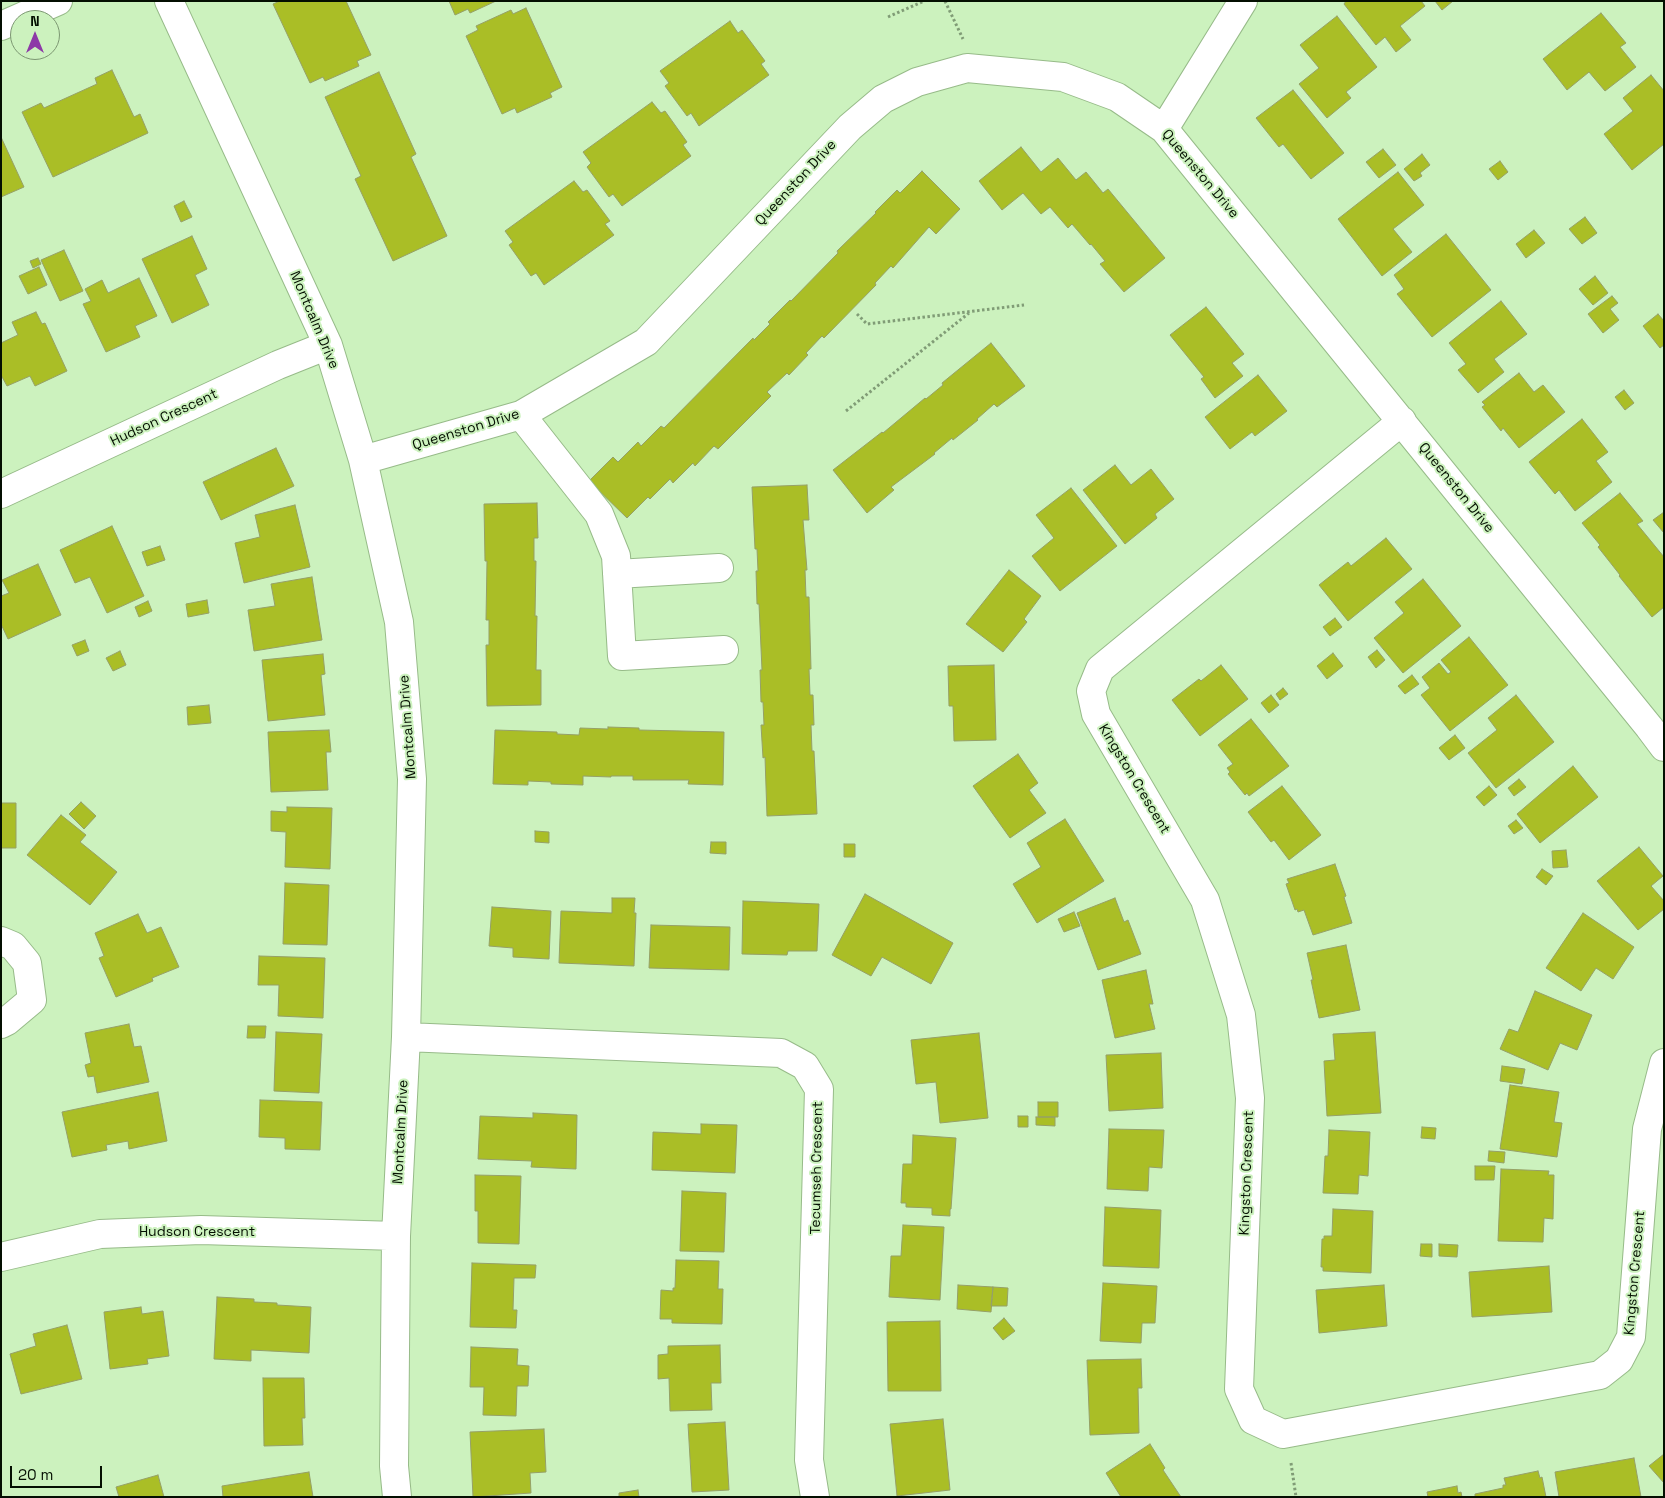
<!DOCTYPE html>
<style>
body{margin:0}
#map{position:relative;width:1665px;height:1498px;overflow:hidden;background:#ccf2be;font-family:"Space Grotesk",sans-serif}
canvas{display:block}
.frame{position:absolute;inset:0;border:2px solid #040f01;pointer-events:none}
.north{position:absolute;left:10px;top:10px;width:50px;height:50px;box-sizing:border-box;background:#ccf2be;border:1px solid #7c9772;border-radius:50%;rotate:0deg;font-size:14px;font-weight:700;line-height:20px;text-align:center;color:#040f01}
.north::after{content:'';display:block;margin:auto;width:18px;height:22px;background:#8d39a7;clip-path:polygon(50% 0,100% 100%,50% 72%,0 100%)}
.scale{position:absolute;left:10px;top:1466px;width:92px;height:22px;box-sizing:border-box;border:2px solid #040f01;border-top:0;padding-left:6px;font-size:15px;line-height:18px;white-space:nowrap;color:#040f01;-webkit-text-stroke:4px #ccf2be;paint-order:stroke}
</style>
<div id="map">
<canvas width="1665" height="1498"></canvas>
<div class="frame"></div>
<div class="north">N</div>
<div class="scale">20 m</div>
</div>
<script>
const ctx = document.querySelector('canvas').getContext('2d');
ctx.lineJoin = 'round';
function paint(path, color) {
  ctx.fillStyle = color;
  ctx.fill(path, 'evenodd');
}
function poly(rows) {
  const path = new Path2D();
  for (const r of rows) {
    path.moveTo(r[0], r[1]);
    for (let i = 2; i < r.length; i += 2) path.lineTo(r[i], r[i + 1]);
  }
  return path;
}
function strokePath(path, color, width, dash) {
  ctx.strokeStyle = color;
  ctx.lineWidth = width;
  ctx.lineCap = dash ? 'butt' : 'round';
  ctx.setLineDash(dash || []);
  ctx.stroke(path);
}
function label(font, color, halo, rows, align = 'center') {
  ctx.font = font + ' "Space Grotesk",sans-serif';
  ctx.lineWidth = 4;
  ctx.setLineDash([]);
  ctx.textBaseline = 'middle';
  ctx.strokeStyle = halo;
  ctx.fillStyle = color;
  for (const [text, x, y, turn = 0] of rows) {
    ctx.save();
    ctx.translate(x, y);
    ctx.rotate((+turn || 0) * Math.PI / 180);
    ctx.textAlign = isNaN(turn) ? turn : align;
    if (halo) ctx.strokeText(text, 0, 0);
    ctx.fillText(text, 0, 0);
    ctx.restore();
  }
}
const building = poly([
 [280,1,346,1,371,55,357,61,359,66,325,81,323,77,310,83,273,4,280,1],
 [449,1,496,1,470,13,468,9,455,15,449,1],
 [1346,1,1421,1,1425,6,1400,26,1411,40,1396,52,1385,37,1376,45,1344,4,1346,1],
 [1435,1,1453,1,1442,10,1435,1],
 [526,8,562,87,550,93,552,97,517,113,515,108,502,114,466,36,478,30,476,26,511,10,513,14,526,8],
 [1601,13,1626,43,1620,47,1636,67,1605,91,1589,72,1567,90,1543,59,1601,13],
 [1337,16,1377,67,1346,92,1351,98,1327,118,1299,84,1319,68,1300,45,1337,16],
 [730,21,738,33,742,30,765,61,761,64,769,75,699,126,691,113,687,116,665,86,669,83,660,71,730,21],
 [112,70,134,117,140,114,148,133,53,177,22,112,41,103,44,108,97,84,95,78,112,70],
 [379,72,416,154,411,157,447,236,393,261,355,179,361,176,325,97,379,72],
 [1651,75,1664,91,1664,144,1632,170,1604,134,1633,111,1623,98,1651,75],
 [1293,90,1344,153,1311,179,1283,144,1279,147,1256,118,1293,90],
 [652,102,661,113,665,111,687,142,683,145,691,156,622,206,613,194,609,197,587,167,591,163,583,152,652,102],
 [1,137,24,187,1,197,1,137],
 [1021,147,1041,172,1058,158,1076,180,1086,172,1103,193,1108,189,1165,258,1124,292,1100,264,1105,261,1091,244,1090,245,1072,224,1068,228,1050,207,1041,214,1023,193,1002,210,979,181,1021,147],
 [1383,149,1396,165,1379,178,1366,162,1383,149],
 [1422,154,1430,165,1420,173,1422,176,1414,181,1404,169,1422,154],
 [1500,161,1508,172,1498,180,1489,169,1500,161],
 [922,171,960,209,936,234,929,227,893,268,891,266,875,283,876,285,824,338,822,336,806,353,808,355,789,375,787,373,767,392,771,396,718,449,714,446,695,466,693,463,673,483,670,479,650,499,648,497,627,518,589,481,613,457,618,462,638,442,641,446,661,426,664,428,753,338,754,340,770,324,768,322,790,300,791,301,838,253,837,251,876,213,875,212,897,190,900,193,922,171],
 [1398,172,1424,205,1393,229,1412,252,1382,276,1338,219,1398,172],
 [574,181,583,192,587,190,610,221,605,224,614,235,544,285,536,273,531,276,509,245,513,242,505,231,574,181],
 [184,201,192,217,181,222,174,206,184,201],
 [1585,217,1597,233,1582,244,1569,229,1585,217],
 [1534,230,1545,243,1526,258,1516,244,1534,230],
 [1446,234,1491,290,1432,337,1397,294,1404,289,1394,275,1446,234],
 [192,236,207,269,195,275,209,305,172,323,142,259,192,236],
 [64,250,83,291,60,301,41,260,64,250],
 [38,258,41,264,33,268,30,261,38,258],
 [39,267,47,285,28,294,19,276,39,267],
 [1595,276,1608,293,1593,305,1579,289,1595,276],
 [139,278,157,316,135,326,140,337,106,352,83,304,91,301,85,289,102,280,108,293,139,278],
 [1612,296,1618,303,1610,309,1619,320,1603,333,1588,314,1612,296],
 [1501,301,1527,334,1494,359,1504,372,1478,393,1458,370,1466,364,1449,343,1501,301],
 [1206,307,1244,354,1232,363,1243,376,1215,398,1201,379,1204,377,1170,335,1206,307],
 [36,312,42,324,45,323,67,371,35,386,30,376,7,386,1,375,1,343,18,335,12,322,36,312],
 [1658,314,1664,321,1664,345,1660,348,1643,326,1658,314],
 [991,343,1025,386,997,407,994,404,977,419,978,420,953,440,952,438,934,453,935,454,891,487,894,490,867,513,833,470,882,432,883,433,925,398,926,399,943,385,942,383,991,343],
 [1519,373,1534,392,1543,385,1565,412,1519,448,1503,428,1501,431,1482,407,1485,405,1482,402,1519,373],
 [1258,375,1287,411,1255,436,1252,432,1230,449,1205,417,1258,375],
 [1624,390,1634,403,1625,410,1615,397,1624,390],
 [1582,419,1608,452,1596,461,1612,482,1575,511,1559,490,1555,494,1529,462,1582,419],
 [276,448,294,486,221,520,203,482,276,448],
 [1115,465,1131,485,1151,469,1174,499,1155,514,1157,518,1125,544,1083,490,1115,465],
 [807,485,809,520,803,520,807,570,805,570,806,597,809,597,811,669,809,669,810,695,813,695,814,725,811,725,812,751,814,751,817,814,767,816,765,757,763,758,761,725,764,725,763,702,761,702,760,670,762,670,759,604,757,604,756,571,758,571,757,549,755,549,752,487,807,485],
 [1071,488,1117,546,1060,591,1032,556,1054,538,1036,515,1071,488],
 [1620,493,1643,521,1637,524,1664,557,1664,607,1652,617,1619,576,1620,575,1598,547,1600,545,1582,523,1620,493],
 [537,503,538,538,534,538,534,561,536,561,535,616,537,616,536,670,541,670,541,705,487,706,486,645,489,645,489,620,486,620,487,561,485,561,484,504,537,503],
 [295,505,310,567,244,583,235,543,260,537,255,515,295,505],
 [1664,512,1664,533,1653,520,1664,512],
 [112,526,144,596,107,613,90,577,75,583,60,550,112,526],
 [1386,538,1412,569,1348,621,1319,585,1348,562,1351,566,1386,538],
 [160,546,165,560,147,566,142,552,160,546],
 [38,564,61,615,8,639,1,624,1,596,9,593,2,580,38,564],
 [1009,570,1041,596,1024,619,1027,622,1003,652,966,624,1009,570],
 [312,577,322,640,254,651,248,610,275,606,271,584,312,577],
 [1423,579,1461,626,1403,673,1374,638,1404,613,1395,602,1423,579],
 [207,600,209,613,188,617,186,604,207,600],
 [148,601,152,611,139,617,135,607,148,601],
 [1335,618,1342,627,1330,636,1323,627,1335,618],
 [1469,637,1508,685,1450,731,1421,695,1430,688,1422,677,1439,663,1448,674,1451,672,1441,660,1469,637],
 [85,640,89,651,77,656,72,645,85,640],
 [1377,650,1385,660,1376,668,1368,657,1377,650],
 [120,651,126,665,113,671,106,658,120,651],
 [1333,653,1343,666,1327,679,1317,666,1333,653],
 [323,654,325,674,321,675,325,715,268,721,262,660,323,654],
 [994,665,996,740,954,741,953,706,949,706,948,666,994,665],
 [1221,665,1248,699,1200,736,1172,700,1199,679,1201,681,1221,665],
 [1412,675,1419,684,1405,694,1398,686,1412,675],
 [1283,688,1288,694,1280,700,1276,694,1283,688],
 [1271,695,1279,705,1269,713,1261,703,1271,695],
 [1516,695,1554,742,1496,788,1468,753,1497,730,1488,718,1516,695],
 [209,705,211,723,188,725,187,707,209,705],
 [1251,719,1289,766,1249,796,1247,793,1245,795,1228,774,1230,772,1227,768,1233,764,1218,745,1251,719],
 [608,727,639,728,639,730,724,732,723,785,688,784,689,780,633,780,633,776,611,776,611,777,583,776,583,785,551,784,551,782,528,781,528,785,493,784,495,730,557,732,557,734,579,735,580,728,608,729,608,727],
 [329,730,331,752,326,752,328,790,271,792,268,732,329,730],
 [1455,735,1465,748,1449,760,1439,748,1455,735],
 [1018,754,1038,783,1029,790,1046,813,1010,838,973,786,1018,754],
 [1573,766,1598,797,1540,843,1517,814,1573,766],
 [1519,779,1526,787,1514,796,1508,788,1519,779],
 [1282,786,1321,835,1289,860,1274,840,1271,842,1248,812,1282,786],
 [1489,786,1497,795,1484,806,1476,797,1489,786],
 [81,802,96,816,84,829,69,814,81,802],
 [1,803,16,803,16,848,1,848,1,803],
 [287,807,332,808,330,869,285,867,286,832,271,831,271,811,287,812,287,807],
 [61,815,86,835,80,842,117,872,90,905,27,855,61,815],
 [1065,819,1104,881,1037,923,1013,884,1041,867,1027,843,1065,819],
 [1516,820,1523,828,1514,834,1508,826,1516,820],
 [535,831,549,832,549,843,535,842,535,831],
 [711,842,726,842,726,854,710,853,711,842],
 [844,844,855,844,855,857,844,857,844,844],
 [1639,847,1663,876,1651,886,1664,901,1664,909,1638,930,1597,881,1639,847],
 [1566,850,1568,867,1553,868,1552,851,1566,850],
 [1335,864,1346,896,1344,897,1352,923,1313,935,1304,910,1298,912,1297,909,1295,910,1286,884,1289,883,1287,879,1335,864],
 [1542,869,1553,876,1546,885,1536,877,1542,869],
 [285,883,329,885,327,945,283,944,285,883],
 [865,894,953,943,931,984,882,957,871,976,832,955,865,894],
 [612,898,635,898,634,913,636,913,634,966,559,963,561,911,612,913,612,898],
 [1115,898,1124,922,1128,920,1141,954,1098,970,1077,913,1115,898],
 [743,901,819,904,817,951,788,951,787,955,742,954,743,901],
 [492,907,551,911,549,959,513,957,513,948,489,946,492,907],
 [1074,912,1080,926,1064,932,1058,919,1074,912],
 [1583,913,1634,947,1613,979,1596,968,1581,991,1546,968,1583,913],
 [138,914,147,933,161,927,179,967,152,978,153,981,116,997,99,958,104,956,95,933,138,914],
 [651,925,730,927,729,970,649,968,651,925],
 [1346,945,1360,1010,1319,1018,1311,980,1313,980,1307,953,1346,945],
 [259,956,325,958,323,1018,278,1016,279,985,258,985,259,956],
 [1146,970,1153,1004,1149,1004,1155,1029,1115,1038,1102,980,1146,970],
 [1535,991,1592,1015,1577,1050,1560,1043,1548,1070,1500,1049,1509,1029,1518,1032,1535,991],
 [129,1024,134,1047,141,1046,149,1082,97,1093,94,1076,88,1077,85,1065,91,1063,85,1033,129,1024],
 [248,1026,266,1026,265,1038,247,1038,248,1026],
 [276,1032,322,1034,319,1093,274,1091,276,1032],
 [1375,1032,1381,1113,1327,1116,1324,1061,1335,1060,1333,1034,1375,1032],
 [979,1033,988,1118,940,1123,936,1082,916,1084,911,1040,979,1033],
 [1161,1053,1163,1108,1109,1111,1106,1055,1161,1053],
 [1502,1066,1525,1069,1522,1084,1500,1081,1502,1066],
 [1510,1085,1559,1092,1554,1122,1562,1123,1557,1157,1500,1149,1510,1085],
 [158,1092,167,1141,129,1149,128,1141,106,1145,107,1150,72,1157,62,1112,158,1092],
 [260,1100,322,1102,320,1150,285,1149,285,1138,259,1137,260,1100],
 [1038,1102,1058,1102,1058,1117,1038,1117,1038,1102],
 [533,1113,577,1115,576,1169,531,1167,532,1161,478,1159,480,1116,533,1118,533,1113],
 [1018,1116,1028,1116,1028,1127,1018,1127,1018,1116],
 [1036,1117,1055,1117,1055,1126,1036,1125,1036,1117],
 [701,1124,737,1125,735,1173,652,1170,653,1132,701,1134,701,1124],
 [1422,1127,1436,1128,1435,1139,1421,1138,1422,1127],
 [1109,1129,1164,1130,1162,1168,1149,1167,1148,1191,1107,1189,1109,1129],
 [1329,1130,1370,1132,1368,1176,1359,1175,1358,1194,1323,1193,1325,1156,1328,1156,1329,1130],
 [913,1135,956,1138,951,1209,950,1209,950,1216,932,1215,932,1208,906,1207,906,1203,901,1203,903,1164,912,1164,913,1135],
 [1489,1151,1505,1152,1504,1163,1488,1161,1489,1151],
 [1475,1166,1495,1166,1494,1180,1475,1180,1475,1166],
 [1501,1169,1549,1171,1548,1175,1554,1175,1553,1219,1544,1218,1543,1242,1498,1241,1501,1169],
 [475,1175,521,1176,519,1244,478,1243,478,1211,475,1211,475,1175],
 [682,1191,726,1193,724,1252,680,1251,682,1191],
 [1105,1207,1161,1210,1159,1268,1103,1266,1105,1207],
 [1333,1209,1373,1211,1371,1273,1323,1271,1323,1267,1321,1267,1322,1239,1324,1239,1324,1236,1332,1236,1333,1209],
 [903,1225,944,1227,940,1300,889,1297,891,1256,901,1256,903,1225],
 [1421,1244,1432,1244,1432,1257,1420,1256,1421,1244],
 [1439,1244,1458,1245,1457,1257,1439,1256,1439,1244],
 [676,1260,719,1261,718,1289,723,1289,722,1324,672,1323,672,1319,660,1319,661,1290,673,1291,673,1288,675,1288,676,1260],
 [472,1263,536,1265,535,1278,514,1278,513,1310,517,1310,516,1328,470,1327,472,1263],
 [1549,1266,1552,1312,1472,1317,1469,1272,1549,1266],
 [1103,1283,1157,1286,1155,1323,1142,1323,1141,1343,1100,1341,1103,1283],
 [958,1285,993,1287,991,1312,957,1309,958,1285],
 [1384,1285,1387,1326,1319,1333,1316,1290,1384,1285],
 [993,1287,1008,1288,1007,1306,991,1306,993,1287],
 [217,1297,254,1299,254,1302,277,1303,277,1305,311,1307,309,1353,251,1350,251,1361,214,1359,217,1297],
 [141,1307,142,1314,163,1311,169,1356,147,1359,148,1364,110,1369,104,1312,141,1307],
 [1004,1318,1015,1331,1003,1340,993,1328,1004,1318],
 [940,1321,941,1391,888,1391,887,1322,940,1321],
 [67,1325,82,1379,21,1394,10,1354,36,1346,33,1334,67,1325],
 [720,1345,721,1383,711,1383,712,1410,670,1411,669,1378,658,1379,658,1355,668,1354,668,1346,720,1345],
 [471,1347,518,1349,517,1365,529,1366,528,1386,517,1386,516,1416,483,1415,484,1387,470,1387,471,1347],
 [1141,1359,1142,1388,1138,1388,1139,1433,1090,1435,1087,1360,1141,1359],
 [263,1378,304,1378,305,1418,302,1418,303,1445,264,1446,263,1378],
 [943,1419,950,1490,897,1496,890,1424,943,1419],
 [725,1422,729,1490,692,1492,688,1424,725,1422],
 [544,1429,546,1472,530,1473,531,1493,473,1497,470,1432,544,1429],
 [1150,1444,1165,1468,1163,1470,1181,1497,1121,1497,1106,1473,1150,1444],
 [1664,1454,1664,1483,1649,1466,1664,1454],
 [1634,1458,1641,1497,1559,1497,1555,1472,1634,1458],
 [1538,1471,1540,1478,1542,1477,1546,1497,1475,1497,1475,1494,1503,1488,1503,1485,1506,1485,1504,1478,1538,1471],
 [309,1472,313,1497,223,1497,222,1486,309,1472],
 [158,1475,164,1497,119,1497,116,1487,158,1475],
 [1457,1486,1458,1493,1461,1492,1462,1497,1428,1497,1427,1492,1457,1486],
 [638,1490,639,1497,619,1497,619,1493,638,1490]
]);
paint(building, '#aabe26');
strokePath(building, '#95a067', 1);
const minor = poly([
 [169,1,328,345,363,460,399,622,412,779,406,1037,396,1236,394,1466,397,1497],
 [1,26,58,1],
 [1164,129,1243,1],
 [521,415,599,514,616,556,622,656,724,650],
 [1402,421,1100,669,1091,691,1096,714,1205,900,1241,1015,1250,1098,1239,1389,1253,1420,1283,1434,1600,1375,1619,1360,1631,1337,1647,1129,1664,1063],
 [363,460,521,415,646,342,850,127,883,99,917,82,967,68,1063,77,1117,97,1164,129,1649,727,1664,747],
 [1,494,278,365,328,345],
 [617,574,719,568],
 [1,941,13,946,27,963,32,1000,7,1021,1,1024],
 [406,1037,781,1053,805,1066,819,1089,809,1460,815,1497],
 [1,1257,100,1234,201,1230,396,1236]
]);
strokePath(minor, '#97bb89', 30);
strokePath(poly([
 [945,1,963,39],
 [888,17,924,1],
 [857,314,867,324,1024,305],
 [846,411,969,313],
 [1291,1463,1296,1497]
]), '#809c76', 3, [2.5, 2.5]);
strokePath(minor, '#fff', 28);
label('14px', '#040f01', '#ccf2be', [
 ["Queenston Drive",1200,174,50],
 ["Queenston Drive",796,183,-47],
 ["Montcalm Drive",314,320,67],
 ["Hudson Crescent",164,418,-25],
 ["Queenston Drive",466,430,-17],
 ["Queenston Drive",1456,488,51],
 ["Montcalm Drive",408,727,-94],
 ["Kingston Crescent",1134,779,59],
 ["Montcalm Drive",401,1132,-87],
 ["Tecumseh Crescent",817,1168,-89],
 ["Kingston Crescent",1247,1173,-88],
 ["Hudson Crescent",197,1232],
 ["Kingston Crescent",1635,1273,-85]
]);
</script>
